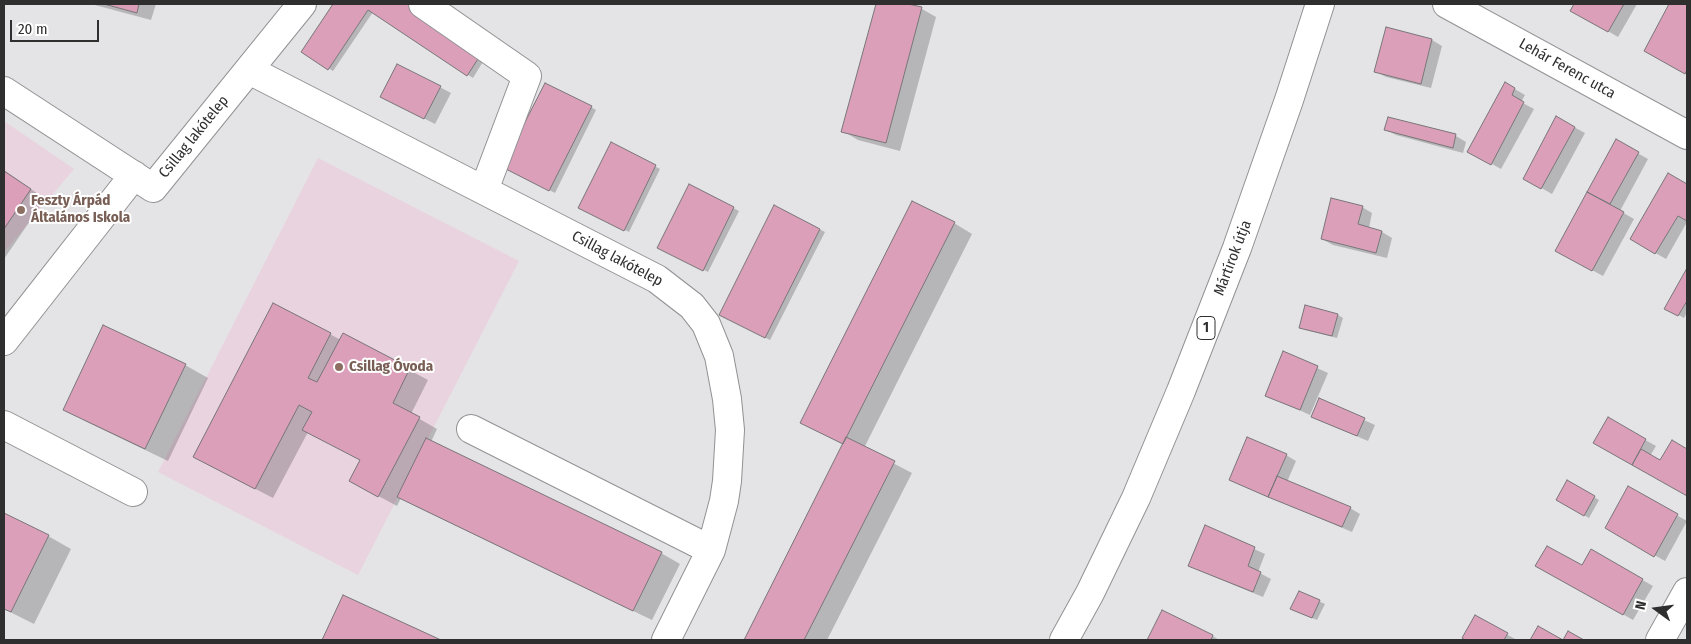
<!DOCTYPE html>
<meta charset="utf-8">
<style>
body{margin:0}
#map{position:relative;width:1691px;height:644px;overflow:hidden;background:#e4e3e5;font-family:"Fira Sans Condensed",sans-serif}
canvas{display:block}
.frame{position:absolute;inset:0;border:5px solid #302f30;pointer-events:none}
.north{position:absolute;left:1631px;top:584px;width:50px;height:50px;-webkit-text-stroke:4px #fff;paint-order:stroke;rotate:284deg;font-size:14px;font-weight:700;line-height:20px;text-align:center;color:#302f30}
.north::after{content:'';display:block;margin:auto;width:18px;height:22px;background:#302f30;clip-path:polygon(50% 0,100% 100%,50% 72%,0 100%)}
.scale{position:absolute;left:10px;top:20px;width:89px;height:22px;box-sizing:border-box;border:2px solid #302f30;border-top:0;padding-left:6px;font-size:15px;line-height:18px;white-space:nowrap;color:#302f30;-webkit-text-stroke:4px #fff;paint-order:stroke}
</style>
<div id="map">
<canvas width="1691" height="644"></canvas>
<div class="frame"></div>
<div class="north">N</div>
<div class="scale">20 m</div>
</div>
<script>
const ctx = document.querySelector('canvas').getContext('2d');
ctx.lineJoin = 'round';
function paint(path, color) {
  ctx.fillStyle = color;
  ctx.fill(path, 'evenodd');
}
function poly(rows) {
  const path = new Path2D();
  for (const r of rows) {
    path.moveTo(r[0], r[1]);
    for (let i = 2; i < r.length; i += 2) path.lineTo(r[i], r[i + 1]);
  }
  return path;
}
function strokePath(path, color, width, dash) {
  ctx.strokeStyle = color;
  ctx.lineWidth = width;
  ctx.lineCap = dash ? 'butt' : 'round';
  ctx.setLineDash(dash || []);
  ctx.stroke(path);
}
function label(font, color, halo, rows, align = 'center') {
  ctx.font = font + ' "Fira Sans Condensed",sans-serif';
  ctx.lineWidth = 4;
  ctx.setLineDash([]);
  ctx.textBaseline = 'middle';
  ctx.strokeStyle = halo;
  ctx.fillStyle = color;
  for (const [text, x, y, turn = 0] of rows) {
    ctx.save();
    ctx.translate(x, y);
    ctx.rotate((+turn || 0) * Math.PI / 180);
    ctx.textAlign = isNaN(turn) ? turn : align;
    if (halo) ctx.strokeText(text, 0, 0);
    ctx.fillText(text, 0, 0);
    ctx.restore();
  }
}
paint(poly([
 [4,121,74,169,4,252],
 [318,158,519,261,358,575,158,472]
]), '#e9d3df');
paint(poly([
 [91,4,156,4,151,20],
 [335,4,409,4,487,55,473,78,373,12,333,71,303,52],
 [877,4,903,4,922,9,936,17,900,151,858,140,843,131],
 [1575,4,1637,4,1618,37,1572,10],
 [1671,4,1687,4,1687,74,1645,50],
 [1387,28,1432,40,1442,46,1431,88,1386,77,1375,71],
 [398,65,451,93,435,124,392,102],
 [1506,84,1525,95,1521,102,1534,109,1501,169,1469,151],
 [591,107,596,110,555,193,508,169],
 [1557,118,1585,133,1552,194,1524,178],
 [1386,130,1456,136,1466,142,1463,153,1396,135],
 [1616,141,1648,159,1620,211,1634,219,1603,276,1557,251],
 [612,144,660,169,629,232,585,210],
 [4,170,45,199,4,259],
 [1668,174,1687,185,1687,222,1666,259,1631,239],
 [690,186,739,211,708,272,664,250],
 [775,207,825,232,770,340,725,317],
 [1362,207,1372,213,1369,228,1382,232,1392,238,1387,258,1333,245,1322,239],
 [954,223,972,234,864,448,912,473,827,640,745,640,844,445,801,422],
 [1687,271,1687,312,1684,318,1666,308],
 [274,305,341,340,344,335,428,380,411,414,437,429,431,442,661,553,680,564,652,620,417,507,401,498,397,506,369,491,361,460,308,432,273,498,213,467],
 [1306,307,1338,315,1343,318,1337,338,1306,330,1301,327],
 [1284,353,1328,373,1310,415,1266,395],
 [185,365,208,378,168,461,87,422,65,409],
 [1319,400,1375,425,1368,441,1323,422,1313,416],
 [1608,419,1656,446,1650,456,1661,462,1672,442,1687,450,1687,495,1595,443],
 [1286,455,1296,461,1287,482,1350,508,1360,514,1352,532,1241,485,1231,479],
 [1567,482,1599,500,1589,518,1558,500],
 [1629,488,1687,521,1665,561,1606,528],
 [4,514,48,536,71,549,34,624,4,609],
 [1206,527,1265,554,1258,572,1271,579,1263,597,1200,571,1190,565],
 [1591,551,1653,586,1633,620,1537,565,1582,567],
 [1299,592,1325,604,1317,620,1297,612],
 [343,597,438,640,324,640],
 [1163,612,1213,636,1219,640,1148,640],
 [1475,617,1517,640,1467,640,1463,638]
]), '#0003');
const building = poly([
 [104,4,139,4,137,13,104,4],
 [333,4,411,4,483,51,467,76,368,10,328,70,301,52,333,4],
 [876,4,908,4,922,7,886,143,841,132,876,4],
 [1574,4,1624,4,1608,32,1570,11,1574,4],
 [1669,4,1687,4,1687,70,1685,74,1644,51,1669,4],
 [1386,27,1432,39,1421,84,1374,72,1386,27],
 [397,64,441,86,424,119,380,97,397,64],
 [1505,82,1515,88,1512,95,1524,102,1491,165,1467,152,1505,82],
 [545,83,592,106,549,191,502,167,545,83],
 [1556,116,1575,127,1541,189,1523,179,1556,116],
 [1388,117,1456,134,1453,148,1384,130,1388,117],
 [1616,139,1639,152,1610,204,1587,192,1616,139],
 [611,142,656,165,624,231,578,208,611,142],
 [4,171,31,189,4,229,4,171],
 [1668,173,1687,184,1687,221,1678,216,1655,254,1630,239,1668,173],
 [689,184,734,207,703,271,657,248,689,184],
 [1587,192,1624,212,1592,271,1555,251,1587,192],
 [1331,198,1363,206,1358,224,1382,231,1376,253,1321,239,1331,198],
 [912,201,955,222,843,444,800,423,912,201],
 [774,205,820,229,765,338,719,315,774,205],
 [1687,268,1687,301,1678,316,1664,309,1687,268],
 [273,303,331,333,308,378,317,382,343,333,410,368,393,403,420,417,378,497,349,481,360,460,302,430,312,412,299,405,255,489,193,457,273,303],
 [1305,305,1338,314,1332,336,1299,328,1305,305],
 [103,325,186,364,145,449,63,410,103,325],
 [1283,351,1318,366,1300,410,1265,396,1283,351],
 [1319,398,1365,418,1357,436,1311,417,1319,398],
 [1608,417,1646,439,1632,465,1593,443,1608,417],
 [846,437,895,461,804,640,744,640,846,437],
 [1247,437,1287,454,1268,497,1229,480,1247,437],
 [426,438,662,552,633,611,397,497,426,438],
 [1672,440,1687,449,1687,496,1632,465,1641,449,1660,460,1672,440],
 [1277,476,1351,507,1342,527,1268,497,1277,476],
 [1567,480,1595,496,1584,516,1556,500,1567,480],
 [1628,486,1678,514,1654,557,1605,528,1628,486],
 [4,513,49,535,11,612,4,609,4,513],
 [1205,525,1255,547,1248,566,1261,572,1253,592,1188,566,1205,525],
 [1547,546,1582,565,1591,549,1643,579,1623,615,1535,566,1547,546],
 [1299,591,1320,600,1312,618,1290,609,1299,591],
 [343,595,441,640,322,640,343,595],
 [1162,610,1213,635,1211,640,1147,640,1162,610],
 [1475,615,1508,633,1504,640,1465,640,1462,638,1475,615],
 [1538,626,1563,640,1530,640,1538,626],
 [1568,631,1584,640,1563,640,1568,631]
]);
paint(building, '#db9fb9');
strokePath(building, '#787677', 1);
const minor = poly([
 [423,4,527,76,484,190],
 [1447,4,1687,135],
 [249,70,657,279,692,306,706,324,719,356,727,399,730,430,727,481,724,501,711,550,666,640],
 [4,91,153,188,302,4],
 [4,341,134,175],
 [4,425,133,492],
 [471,429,711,550],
 [1660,640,1687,592]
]);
const major = poly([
 [1064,640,1090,593,1136,498,1181,391,1237,248,1289,100,1320,4]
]);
strokePath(minor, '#929294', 30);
strokePath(major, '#929294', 30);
strokePath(minor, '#fff', 28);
strokePath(major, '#fff', 28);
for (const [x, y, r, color] of [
 [21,210,5,"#8d6e63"],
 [339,367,5,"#8d6e63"]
]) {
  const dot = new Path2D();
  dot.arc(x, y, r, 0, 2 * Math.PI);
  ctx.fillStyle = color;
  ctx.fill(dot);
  strokePath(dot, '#fff', 2);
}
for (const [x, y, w] of [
 [1206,328,18]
]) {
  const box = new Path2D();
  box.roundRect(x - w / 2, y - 11.5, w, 23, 4);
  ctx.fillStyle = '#fff';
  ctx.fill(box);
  strokePath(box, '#302f30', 1);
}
label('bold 14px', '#302f30', null, [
 ["1",1206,328]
]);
label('15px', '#302f30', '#fff', [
 ["Lehár Ferenc utca",1567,69,29],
 ["Csillag lakótelep",194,137,-51],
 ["Mártírok útja",1233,258,-69],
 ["Csillag lakótelep",617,259,28]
]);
label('bold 15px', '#785e54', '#fff', [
 ["Feszty Árpád",31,201],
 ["Általános Iskola",31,218],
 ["Csillag Óvoda",349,367]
], 'left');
</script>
